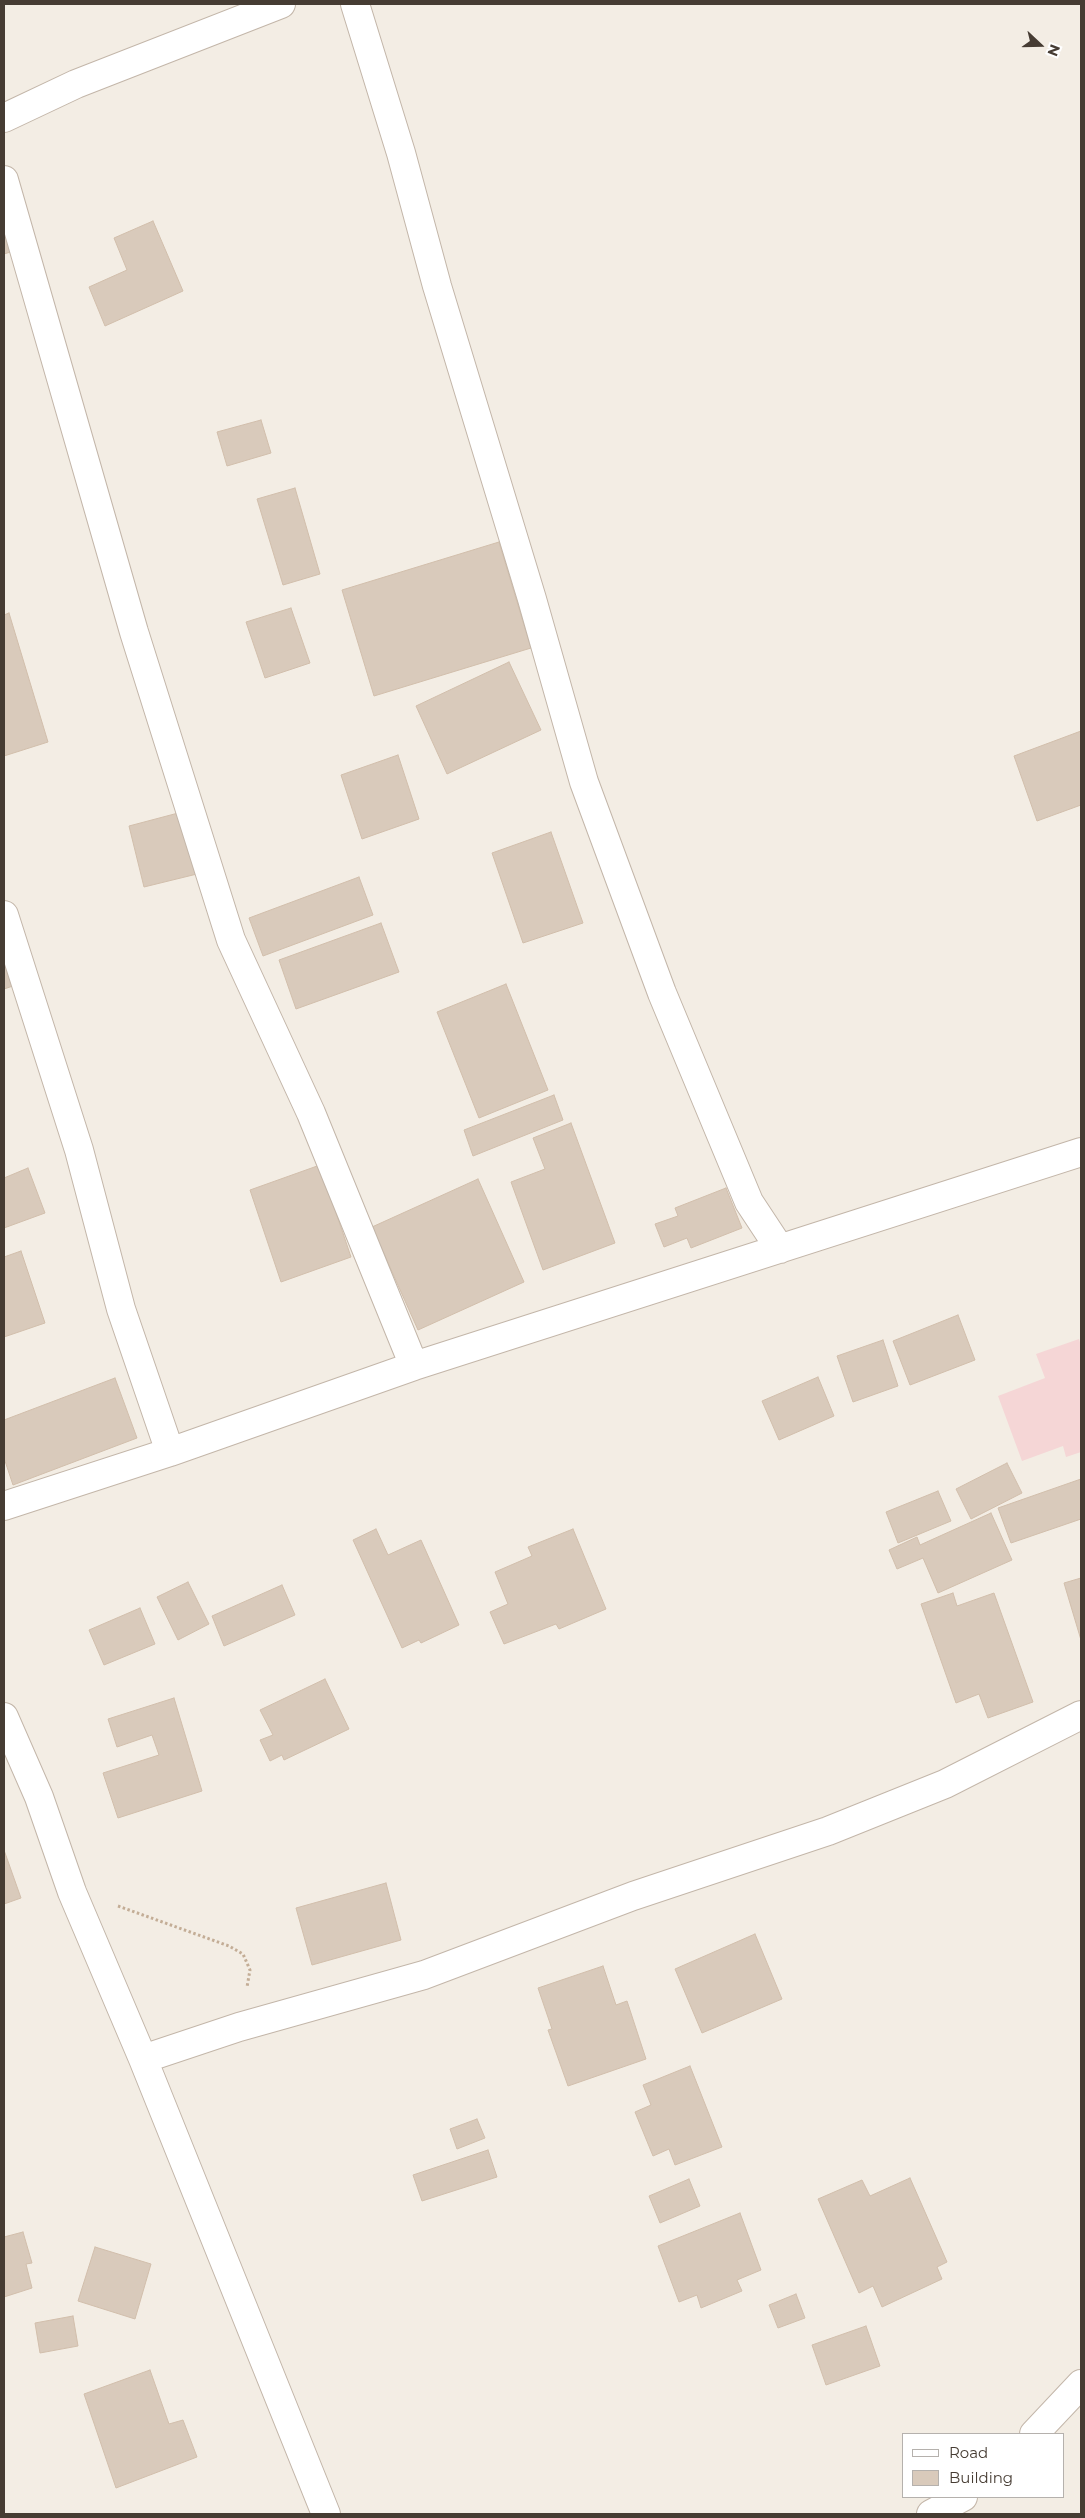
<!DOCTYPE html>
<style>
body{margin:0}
#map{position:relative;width:1085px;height:2518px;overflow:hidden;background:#f3ede4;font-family:Montserrat,sans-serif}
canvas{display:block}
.frame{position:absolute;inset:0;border:5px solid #463c33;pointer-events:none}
.legend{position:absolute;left:902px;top:2433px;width:162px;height:65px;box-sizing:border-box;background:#fff;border:1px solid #b5b1ad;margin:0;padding:6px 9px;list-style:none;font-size:15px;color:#463c33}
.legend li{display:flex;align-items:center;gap:10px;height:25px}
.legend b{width:25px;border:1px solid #b5b1ad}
.north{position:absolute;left:1015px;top:20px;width:50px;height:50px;-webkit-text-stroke:4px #fff;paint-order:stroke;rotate:111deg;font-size:14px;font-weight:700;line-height:20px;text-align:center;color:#463c33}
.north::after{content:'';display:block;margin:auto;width:18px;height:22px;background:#463c33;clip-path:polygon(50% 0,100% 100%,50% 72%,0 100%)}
</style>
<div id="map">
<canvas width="1085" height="2518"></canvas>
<div class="frame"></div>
<ul class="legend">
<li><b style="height:6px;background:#fff"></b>Road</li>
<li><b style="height:14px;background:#d9cabb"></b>Building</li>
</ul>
<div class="north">N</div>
</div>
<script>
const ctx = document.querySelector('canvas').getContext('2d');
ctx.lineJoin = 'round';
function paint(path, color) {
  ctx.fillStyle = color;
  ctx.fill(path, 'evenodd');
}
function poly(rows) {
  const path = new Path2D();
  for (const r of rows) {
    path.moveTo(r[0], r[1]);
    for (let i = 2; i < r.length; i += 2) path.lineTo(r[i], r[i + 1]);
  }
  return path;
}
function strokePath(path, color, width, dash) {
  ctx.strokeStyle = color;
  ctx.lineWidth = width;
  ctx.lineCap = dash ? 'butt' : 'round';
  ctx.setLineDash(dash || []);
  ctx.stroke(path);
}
paint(poly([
 [1079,1339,1081,1346,1081,1452,1066,1457,1063,1446,1022,1461,998,1396,1045,1378,1036,1354]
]), '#f5d6d6');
const building = poly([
 [4,208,17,250,4,254,4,208],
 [153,221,183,291,105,326,89,287,127,270,114,238,153,221],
 [261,420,271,453,227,466,217,432,261,420],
 [295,488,320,574,283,585,257,499,295,488],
 [499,542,531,648,374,696,342,590,499,542],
 [291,608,310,663,265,678,246,622,291,608],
 [9,613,48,742,4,756,4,615,9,613],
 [509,662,541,730,447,774,416,706,509,662],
 [1081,731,1081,805,1037,821,1014,756,1081,731],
 [398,755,419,819,362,839,341,775,398,755],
 [182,812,197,874,144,887,129,826,182,812],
 [551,832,583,923,523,943,492,853,551,832],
 [359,877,373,915,263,956,249,918,359,877],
 [381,923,399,972,296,1009,279,960,381,923],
 [4,946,16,985,4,989,4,946],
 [506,984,548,1090,479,1118,437,1012,506,984],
 [554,1095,563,1120,473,1156,464,1130,554,1095],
 [571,1123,615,1243,543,1270,511,1182,545,1169,533,1138,571,1123],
 [320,1165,351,1257,281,1282,250,1190,320,1165],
 [28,1168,45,1213,4,1228,4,1178,28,1168],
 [478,1179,524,1282,418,1330,372,1227,478,1179],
 [726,1188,742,1228,691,1248,687,1238,664,1247,655,1224,678,1216,675,1208,726,1188],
 [21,1251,45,1323,4,1337,4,1257,21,1251],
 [958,1315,975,1360,910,1385,893,1341,958,1315],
 [883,1340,898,1386,853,1402,837,1356,883,1340],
 [818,1377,834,1416,779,1440,762,1401,818,1377],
 [115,1378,137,1438,13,1485,4,1458,4,1420,115,1378],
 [1007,1463,1022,1493,971,1519,956,1489,1007,1463],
 [1081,1479,1081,1519,1011,1543,998,1508,1081,1479],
 [938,1491,951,1521,898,1543,886,1512,938,1491],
 [991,1513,1012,1560,938,1593,923,1558,897,1569,889,1550,917,1537,920,1545,991,1513],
 [376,1529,388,1555,421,1540,459,1625,421,1643,419,1640,402,1648,353,1540,376,1529],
 [573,1529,606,1609,559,1629,556,1624,504,1644,490,1612,508,1604,495,1572,532,1556,528,1547,573,1529],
 [1081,1578,1081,1640,1064,1583,1081,1578],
 [188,1582,209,1624,178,1640,157,1597,188,1582],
 [282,1585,295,1615,224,1646,212,1616,282,1585],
 [953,1593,957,1606,994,1593,1033,1702,988,1718,979,1694,956,1703,921,1604,953,1593],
 [140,1608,155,1644,104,1665,89,1630,140,1608],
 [325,1679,349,1729,284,1760,282,1755,270,1761,260,1740,273,1735,260,1710,325,1679],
 [174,1698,202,1791,118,1818,103,1773,159,1755,152,1735,117,1747,108,1719,174,1698],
 [4,1850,21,1898,4,1904,4,1850],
 [386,1883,401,1940,312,1965,296,1908,386,1883],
 [755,1934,782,1999,702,2033,675,1969,755,1934],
 [603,1966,616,2005,627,2001,646,2059,568,2086,548,2030,552,2029,538,1988,603,1966],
 [690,2066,722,2147,675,2165,669,2149,653,2156,635,2112,651,2105,643,2085,690,2066],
 [477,2119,485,2138,457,2149,450,2129,477,2119],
 [488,2150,497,2177,422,2201,413,2175,488,2150],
 [910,2178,947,2262,937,2267,942,2279,882,2307,873,2286,859,2293,818,2199,862,2180,870,2196,910,2178],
 [689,2179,700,2206,660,2223,649,2196,689,2179],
 [740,2213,761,2270,737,2280,742,2291,701,2308,697,2295,679,2302,658,2246,740,2213],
 [23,2232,32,2263,26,2264,32,2288,4,2297,4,2237,23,2232],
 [95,2247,151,2264,135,2319,78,2301,95,2247],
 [796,2294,805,2318,778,2328,769,2305,796,2294],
 [73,2316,78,2346,40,2353,35,2323,73,2316],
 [866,2326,880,2366,826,2385,812,2345,866,2326],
 [150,2370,169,2424,183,2420,197,2457,116,2488,84,2394,150,2370]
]);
paint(building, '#d9cabb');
strokePath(building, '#d1beab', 1);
const minor = poly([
 [355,4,401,153,437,286,532,599,584,782,662,993,749,1202,780,1249],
 [4,118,76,84,281,4],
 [4,180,134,632,231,940,311,1113,414,1366],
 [4,915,79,1150,121,1309,170,1452],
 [4,1506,170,1452,414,1366,1081,1152],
 [4,1717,39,1797,72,1892,143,2059,326,2514],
 [143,2059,239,2027,424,1975,633,1896,828,1831,945,1784,1081,1715],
 [1034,2434,1081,2384],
 [931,2514,963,2497]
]);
strokePath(minor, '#c3b6a9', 30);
strokePath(poly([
 [118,1906,229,1946,243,1954,250,1970,247,1987]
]), '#c3ad96', 3, [2.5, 2.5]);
strokePath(minor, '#fff', 28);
</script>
